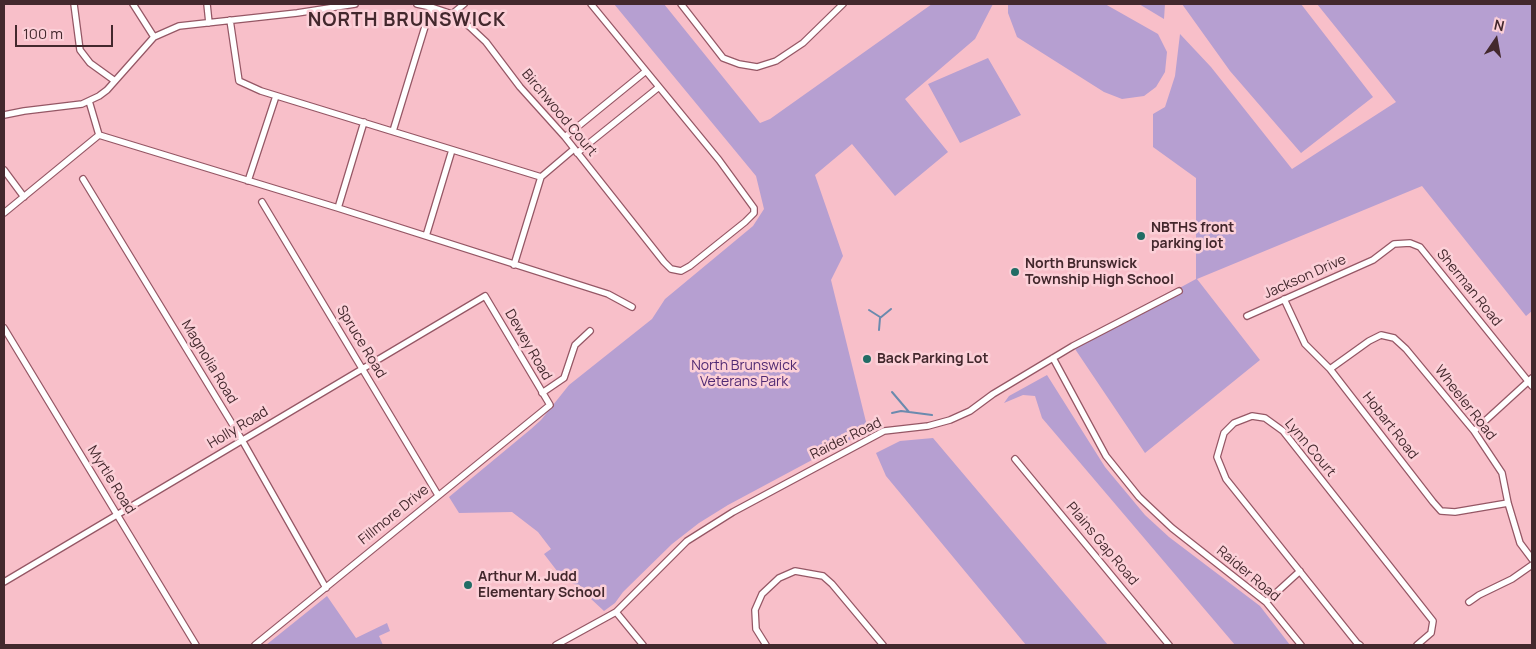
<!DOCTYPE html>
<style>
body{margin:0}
#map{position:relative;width:1536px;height:649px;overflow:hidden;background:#f8bfc9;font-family:Manrope,sans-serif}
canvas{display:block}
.frame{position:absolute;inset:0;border:5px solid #43282d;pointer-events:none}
.north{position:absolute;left:1471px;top:15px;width:50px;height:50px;-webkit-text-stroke:4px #fcd0d8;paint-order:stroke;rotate:12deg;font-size:14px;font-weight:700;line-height:20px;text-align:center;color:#43282d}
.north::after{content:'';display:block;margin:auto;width:18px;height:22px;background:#43282d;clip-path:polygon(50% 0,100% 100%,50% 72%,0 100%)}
.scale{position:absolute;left:15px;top:25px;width:98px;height:22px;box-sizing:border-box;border:2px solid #43282d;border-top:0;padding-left:6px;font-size:15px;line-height:18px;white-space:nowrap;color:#43282d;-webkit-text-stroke:4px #fcd0d8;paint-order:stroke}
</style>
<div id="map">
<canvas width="1536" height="649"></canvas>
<div class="frame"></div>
<div class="north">N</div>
<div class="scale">100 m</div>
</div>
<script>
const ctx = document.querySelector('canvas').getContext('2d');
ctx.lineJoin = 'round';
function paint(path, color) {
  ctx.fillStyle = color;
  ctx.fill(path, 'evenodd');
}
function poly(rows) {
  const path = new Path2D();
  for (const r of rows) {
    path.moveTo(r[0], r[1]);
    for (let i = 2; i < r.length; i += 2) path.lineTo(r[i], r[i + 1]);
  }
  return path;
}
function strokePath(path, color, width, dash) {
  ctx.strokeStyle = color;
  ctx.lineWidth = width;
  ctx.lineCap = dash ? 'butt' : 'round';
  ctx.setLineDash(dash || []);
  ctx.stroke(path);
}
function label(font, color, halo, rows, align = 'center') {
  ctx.font = font + ' Manrope,sans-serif';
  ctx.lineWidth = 5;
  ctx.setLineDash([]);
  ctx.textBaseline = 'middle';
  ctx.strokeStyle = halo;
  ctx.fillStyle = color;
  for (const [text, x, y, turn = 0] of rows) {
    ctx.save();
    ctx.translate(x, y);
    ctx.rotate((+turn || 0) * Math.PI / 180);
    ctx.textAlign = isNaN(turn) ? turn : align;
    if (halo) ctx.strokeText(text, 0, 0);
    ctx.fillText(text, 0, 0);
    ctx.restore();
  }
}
paint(poly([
 [614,4,664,4,760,123,770,119,932,4,993,4,975,39,905,99,948,152,895,196,852,144,815,175,843,256,831,280,868,430,728,505,699,523,672,544,623,592,615,603,604,611,590,598,582,587,564,580,544,554,551,549,538,532,512,512,459,513,449,497,531,429,541,420,569,385,652,319,665,299,753,226,764,209,756,176],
 [1008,4,1105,4,1158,34,1167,52,1165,72,1156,87,1144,96,1122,99,1104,92,1017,37,1008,13],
 [1139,4,1165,4,1164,19],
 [1182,4,1301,4,1373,97,1301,153,1230,71],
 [1317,4,1532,4,1532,311,1526,316,1422,186,1197,279,1260,360,1145,453,1073,346,1196,279,1196,178,1153,147,1153,114,1165,107,1175,76,1180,34,1211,67,1292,169,1396,102],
 [988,58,1021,115,960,143,928,84],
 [1047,375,1105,467,1145,515,1169,537,1260,606,1290,645,1235,645,1042,418,1035,396,1023,395,1004,403,1009,396],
 [933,438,1108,645,1026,645,886,476,876,453,900,441],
 [327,596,356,638,387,623,390,631,379,636,383,645,266,645]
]), '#b69fd1');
strokePath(poly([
 [869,310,880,317],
 [879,330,880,318,891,309],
 [892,392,909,412,932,415],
 [892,413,901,411,909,412]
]), '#6b8aae', 2);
const minor = poly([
 [74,4,80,50,90,63,115,81],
 [133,4,154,37],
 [207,4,209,23],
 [417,4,431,7,452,14,470,27,486,42,520,87,565,137,664,262,671,269,681,271,690,266,745,222,754,213,754,208,719,160,591,4],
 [681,4,723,58,739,64,757,67,776,61,803,43,843,4],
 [452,14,464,4],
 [230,20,239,81,261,91,541,177,574,149],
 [4,115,24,111,82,104,99,96,107,90,154,37,179,26,297,13,355,4],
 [393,131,431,7],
 [99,135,338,208,608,294,632,307],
 [565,137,646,71],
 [577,153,659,87],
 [4,170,24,197],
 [83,179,242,440,326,588],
 [248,181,276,96],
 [262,202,438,495],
 [338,208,364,122],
 [4,213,99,135,89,101],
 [426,236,452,150],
 [514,265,541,177],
 [1284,299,1305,344,1330,369,1433,502,1441,511,1455,512,1508,503],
 [1247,316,1373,260,1394,244,1410,243,1420,247,1532,386],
 [4,328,196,645],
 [1053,358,1106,456,1139,497,1172,528,1266,602,1301,645],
 [1330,369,1369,341,1381,335,1394,338,1406,349,1474,431,1502,473,1508,503,1520,543,1532,559],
 [542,393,564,378,575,345,590,331],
 [1474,431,1532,378],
 [1015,459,1169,645],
 [4,582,485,296,550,405,255,645],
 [1266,602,1300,571],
 [1469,602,1479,595,1512,579,1532,565],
 [616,612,643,645],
 [556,645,616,612,687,541,733,512,884,431,928,426,950,420,970,411,993,394,1073,346,1179,291],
 [766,645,756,629,755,610,762,594,779,578,795,571,823,576,832,584,883,645],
 [1360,645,1357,643,1226,479,1217,457,1224,433,1234,423,1252,416,1265,418,1283,431,1433,621,1431,633,1417,645]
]);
strokePath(minor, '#955765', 8);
strokePath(minor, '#fff', 5.5);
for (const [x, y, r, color] of [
 [1141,236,5,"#226c65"],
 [1015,272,5,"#226c65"],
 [867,359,5,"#226c65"],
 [468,585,5,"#226c65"]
]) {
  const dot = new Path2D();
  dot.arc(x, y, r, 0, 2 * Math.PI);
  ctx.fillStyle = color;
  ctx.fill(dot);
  strokePath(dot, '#fcd0d8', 2);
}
label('14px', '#43282d', '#fcd0d8', [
 ["Birchwood Court",559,113,50],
 ["Jackson Drive",1305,277,-24],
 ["Sherman Road",1469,288,51],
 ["Spruce Road",361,342,59],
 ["Dewey Road",528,345,60],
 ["Magnolia Road",209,362,59],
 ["Wheeler Road",1465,403,52],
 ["Hobart Road",1390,426,52],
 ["Holly Road",238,428,-31],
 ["Raider Road",846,439,-26],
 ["Lynn Court",1310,448,50],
 ["Myrtle Road",111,480,58],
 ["Fillmore Drive",394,515,-39],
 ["Plains Gap Road",1102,544,50],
 ["Raider Road",1248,574,40]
]);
label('bold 14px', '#43282d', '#fcd0d8', [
 ["NBTHS front",1151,228],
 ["parking lot",1151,244],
 ["North Brunswick",1025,264],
 ["Township High School",1025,280],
 ["Back Parking Lot",877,359],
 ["Arthur M. Judd",478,577],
 ["Elementary School",478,593]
], 'left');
label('14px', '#512a73', '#fcd0d8', [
 ["North Brunswick",744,366],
 ["Veterans Park",744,382]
]);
ctx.letterSpacing = '1px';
label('bold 19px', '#43282d', '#fcd0d8', [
 ["NORTH BRUNSWICK",407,21]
]);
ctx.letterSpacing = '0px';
</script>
